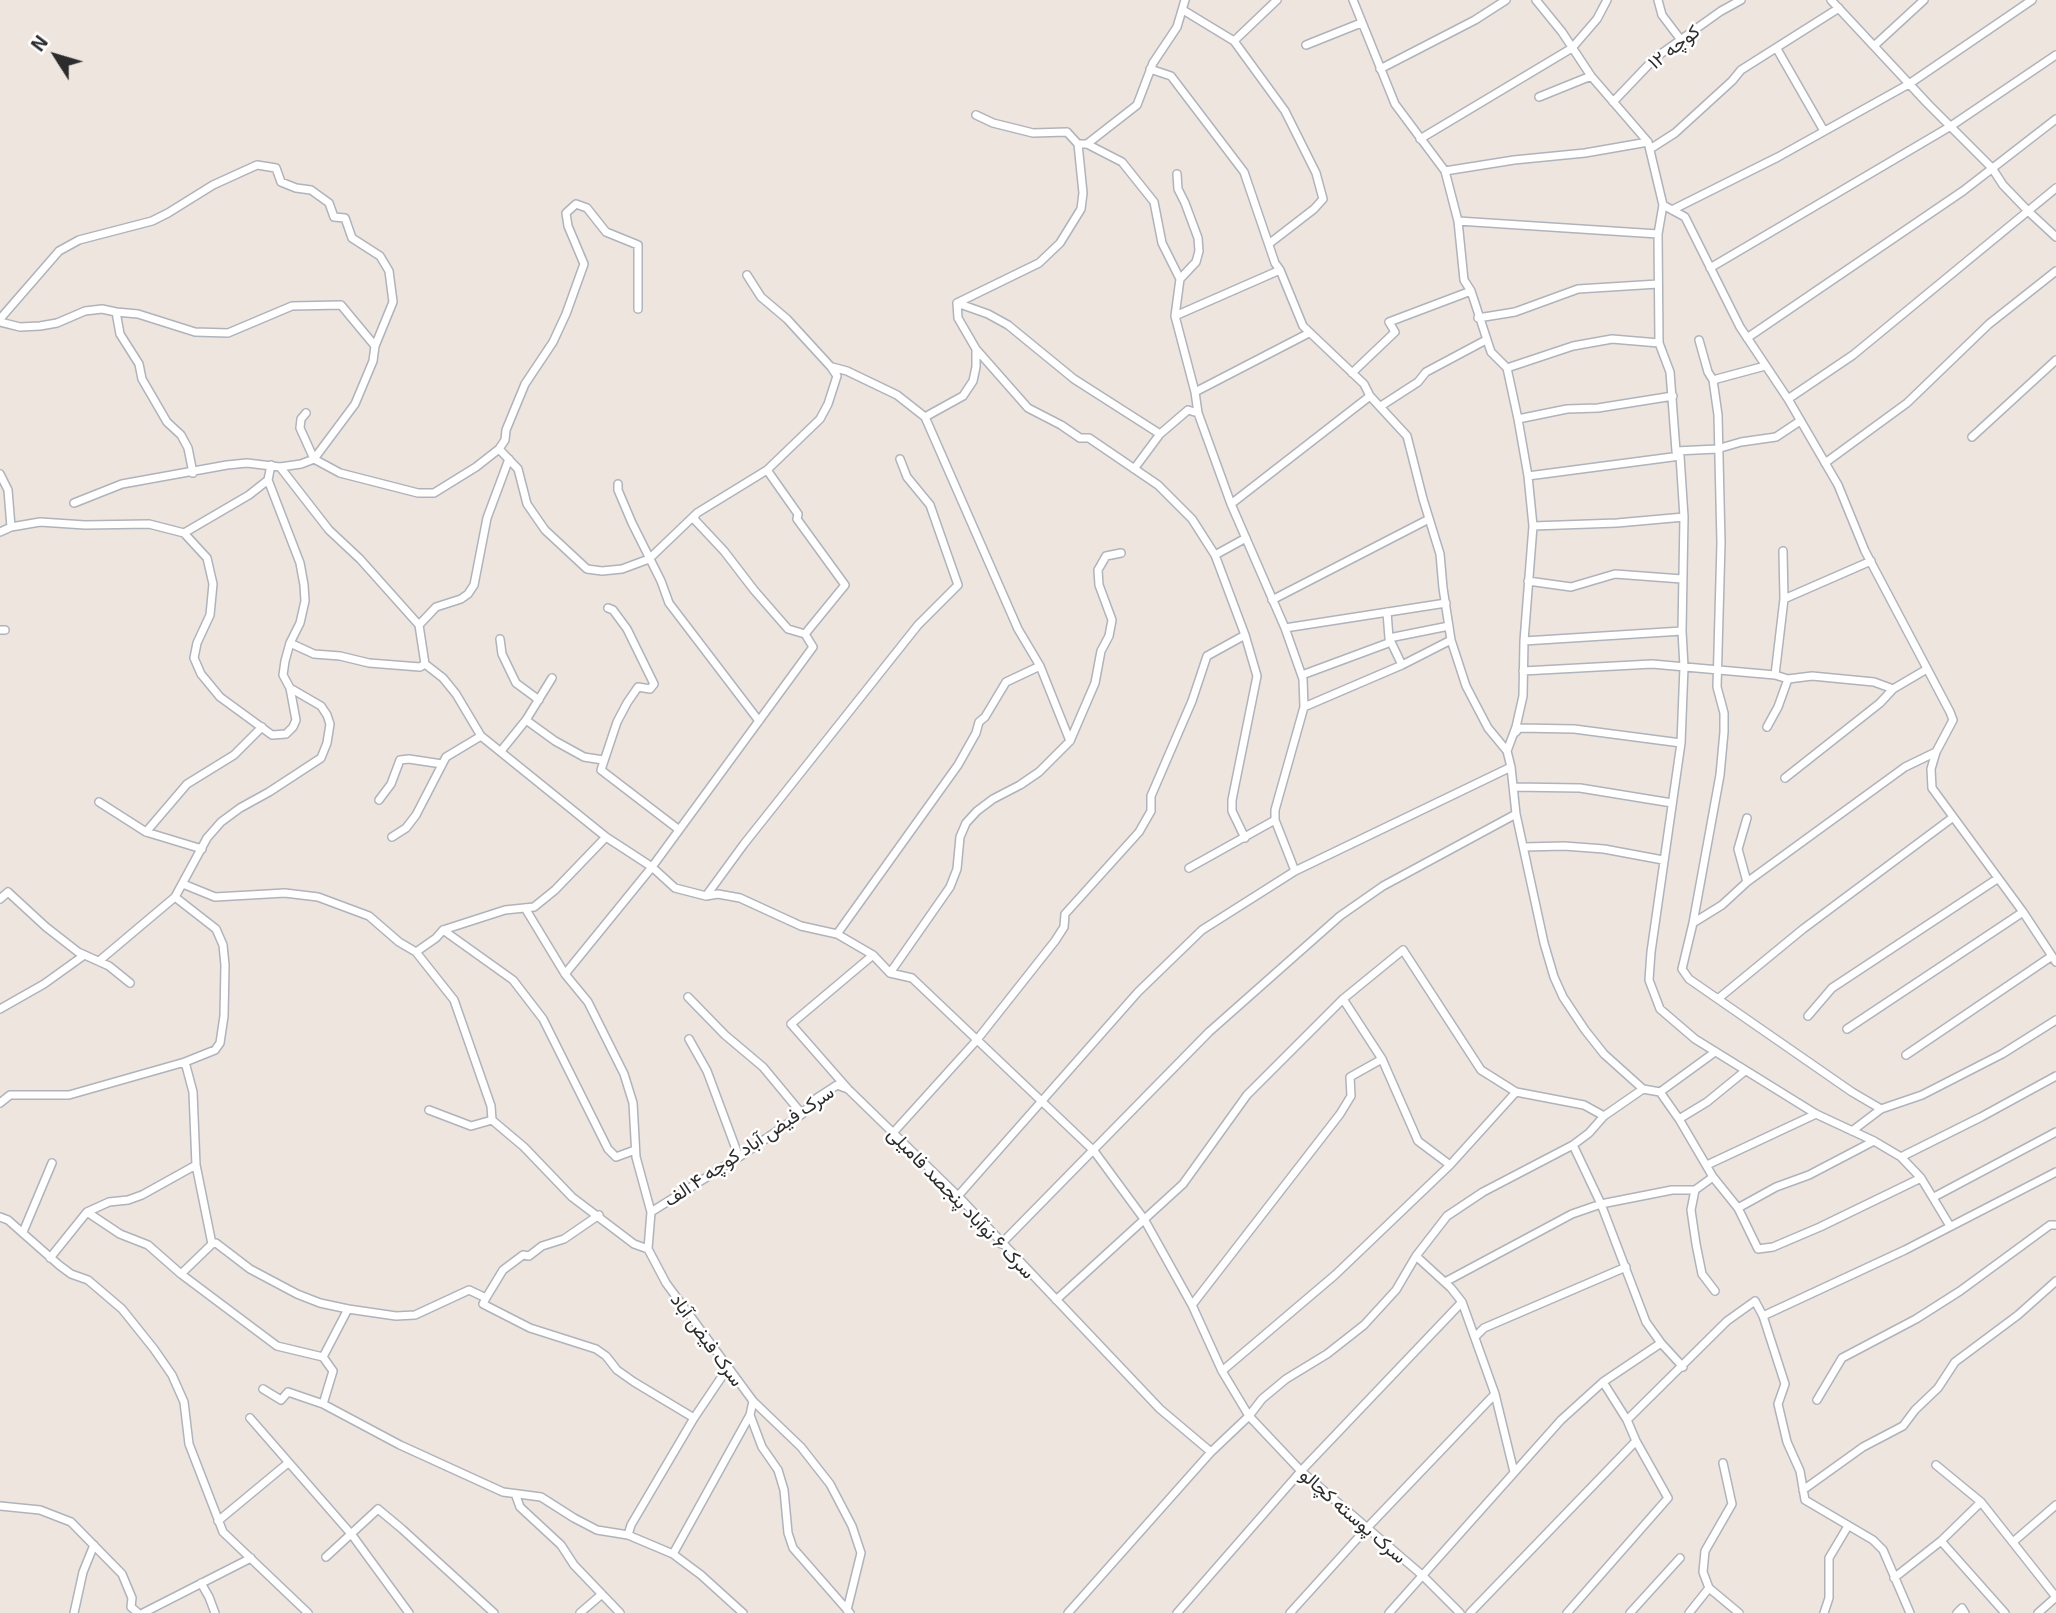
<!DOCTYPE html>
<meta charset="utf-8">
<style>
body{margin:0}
#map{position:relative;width:2056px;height:1613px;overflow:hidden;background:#eee5df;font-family:"Exo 2",sans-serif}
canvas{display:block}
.north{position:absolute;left:21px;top:21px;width:70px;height:70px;-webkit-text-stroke:5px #fff;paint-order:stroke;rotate:307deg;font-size:19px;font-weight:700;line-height:28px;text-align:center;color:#2c2c2c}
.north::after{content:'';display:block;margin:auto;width:24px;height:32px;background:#2c2c2c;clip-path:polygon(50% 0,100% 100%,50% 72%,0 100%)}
</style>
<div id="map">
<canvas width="2056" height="1613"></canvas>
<div class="north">N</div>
</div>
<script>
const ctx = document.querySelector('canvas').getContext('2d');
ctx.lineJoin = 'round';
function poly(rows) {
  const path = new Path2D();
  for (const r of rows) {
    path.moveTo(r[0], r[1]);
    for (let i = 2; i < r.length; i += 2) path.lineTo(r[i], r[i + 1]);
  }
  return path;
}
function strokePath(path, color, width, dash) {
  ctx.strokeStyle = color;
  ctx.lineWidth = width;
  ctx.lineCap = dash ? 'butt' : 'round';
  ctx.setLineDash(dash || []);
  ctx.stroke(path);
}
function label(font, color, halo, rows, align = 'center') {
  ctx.font = font + ' "Exo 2",Vazirmatn,sans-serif';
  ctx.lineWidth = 5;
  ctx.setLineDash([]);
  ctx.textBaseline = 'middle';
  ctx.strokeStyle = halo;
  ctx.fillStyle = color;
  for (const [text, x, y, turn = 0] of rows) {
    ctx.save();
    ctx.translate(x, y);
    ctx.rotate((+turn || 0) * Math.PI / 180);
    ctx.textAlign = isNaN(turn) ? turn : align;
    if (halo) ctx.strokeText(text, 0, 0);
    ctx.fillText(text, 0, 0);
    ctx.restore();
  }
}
const street = poly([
 [1353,0,1395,104,1445,171,1458,221,1464,280,1471,291,1491,352,1507,368,1518,419,1528,476,1533,526,1524,641,1523,696,1516,727,1507,751],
 [1536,0,1562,32,1591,76,1648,142,1663,205,1658,234,1659,343,1670,372,1676,451,1680,456,1684,517,1682,631,1684,667,1681,743,1651,952,1649,980,1660,1009,1695,1039,1816,1114,1874,1141,1901,1157,1921,1178,1950,1226],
 [1658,0,1662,15,1681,40],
 [1831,0,1928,104,1992,168,2003,185,2029,212,2056,237],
 [1183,10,1234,41,1285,111,1316,173,1323,199,1314,209,1270,243],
 [1234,41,1277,0],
 [1306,45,1361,23],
 [1874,46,1924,0],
 [1777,49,1824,131],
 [1150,69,1171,76,1244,172,1275,263,1280,270,1303,326,1364,384,1370,396,1407,436,1423,499,1440,554,1443,588,1451,640,1466,686,1488,728,1507,751,1511,767,1516,814,1544,943,1554,977,1563,997,1585,1030,1604,1054,1643,1089,1660,1092,1679,1119,1713,1177,1738,1208,1758,1249,1773,1247,1820,1227,1921,1178],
 [1380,69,1475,20,1506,0],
 [1539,97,1591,76],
 [1613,102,1655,58,1721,11,1741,0],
 [976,115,993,123,1033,133,1067,132,1078,144,1087,144,1122,162,1154,202,1162,243,1180,279,1175,316,1195,392,1198,413,1231,504,1285,628,1303,679,1304,707,1275,810,1275,820,1295,871],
 [1420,139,1572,48,1597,19,1607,0],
 [1087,144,1137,105,1153,63,1177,27,1185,0],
 [1650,149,1675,133,1732,81,1741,70,1839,8],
 [1445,171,1514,160,1585,153,1648,142],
 [1177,174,1178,189,1185,203,1198,238,1199,251,1196,262,1180,279],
 [1663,205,1685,217,1740,327,1788,399,1838,485,1865,551,1950,712,1953,720,1936,752,1931,769,1932,788,2023,912,2056,962],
 [1672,210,1778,157,1909,84,2032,0],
 [1458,221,1658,234],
 [1710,268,1951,126,2056,55],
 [957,303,988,314,1008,325,1074,379,1160,434],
 [957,303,1039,263,1060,243,1081,209,1083,193,1078,144],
 [116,312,138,314,195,332,228,333,292,306,341,305,375,346],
 [1175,316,1280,270],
 [1478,318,1515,312,1578,289,1658,284],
 [0,319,59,251,79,240,152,221,168,213,213,185,257,165,276,168,281,182,296,188,311,190,329,203,334,217,345,218,352,238,380,256,389,271,393,302,375,346,373,361,355,404,314,459,301,464,280,467,247,463,227,465,122,484,74,503],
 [0,322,20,327,40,326,57,323,85,311,102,309,116,312,120,334,139,364,142,379,167,422,181,435,188,448,193,473],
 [1747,338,1963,191,2056,119],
 [1699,340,1708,372,1713,380,1718,415,1721,543,1717,687,1724,713,1724,732,1720,775,1693,923,1682,969,1689,979,1852,1092,1881,1109],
 [976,349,1028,408,1061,425,1080,438,1089,438,1158,485,1192,519,1215,555,1245,635,1257,676,1232,800,1232,811,1245,838],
 [832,367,847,371,897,395,925,417,1018,629,1040,666,1070,741],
 [1507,368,1573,346,1612,339,1659,343],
 [1352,373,1395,332,1389,322,1471,291],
 [1713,380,1765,366],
 [1195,392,1309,333],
 [1788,399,1853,355,2056,188],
 [1381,406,1418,382,1426,372,1486,340],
 [306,413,301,419,300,428,314,459,340,473,418,493,434,493,476,467,499,449,505,440,506,430,525,384,553,342,566,314,584,264,568,226,566,213,576,204,587,208,606,232,638,245,638,309],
 [925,417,963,396,973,381,976,367,976,349,958,318,957,303],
 [1518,419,1567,409,1598,408,1673,396],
 [1972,437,2056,360],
 [499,449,518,469,527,504,545,530,587,569,602,571,622,569,649,559,697,513,767,470,820,419,828,404,837,376,831,367,787,319,761,297,747,275],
 [1676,451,1717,449,1741,442,1776,437,1800,421],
 [1825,463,1907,403,1989,324,2056,271],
 [280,467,329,530,360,559,419,625,425,664],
 [1134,469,1160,434,1188,410,1198,413],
 [767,470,798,514,797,519,845,585,805,634],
 [0,474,8,490,11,527],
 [1528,476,1680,456],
 [618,484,618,490,632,523,661,581,669,603,759,721],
 [1231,504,1370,396],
 [1533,526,1617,523,1684,517],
 [0,532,11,527,40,522,85,525,149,524,184,533,207,558,213,584,210,615,197,643,194,658,201,674,220,697,272,735,286,734,293,727,296,720,290,688,283,675,285,661,290,643,300,623,305,601,304,585,300,563,268,480,271,465],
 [184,533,249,495,268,480],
 [1215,555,1246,538],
 [1528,581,1571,587,1615,574,1682,579],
 [1784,599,1871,561],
 [1272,600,1429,519],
 [608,608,613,610,627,629,654,684,650,689,638,687,627,703,617,722,601,770,678,829],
 [1387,612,1389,638],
 [419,625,436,607,461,599,468,594,474,585,487,518,509,459],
 [1285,628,1446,603],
 [0,630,5,630],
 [500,639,502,654,516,683,539,700],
 [1524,641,1682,631],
 [1391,642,1402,665],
 [290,643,314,654,340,656,369,663,420,667,425,664,443,678,456,694,481,736,606,837,652,867,675,888,706,896,718,894,740,898,801,926,837,934,873,955,890,973,912,978,1094,1151,1144,1219,1192,1305,1222,1371,1249,1416,1301,1471,1422,1575,1460,1613],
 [1523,671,1652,664,1775,675,1788,679,1812,676,1874,682,1893,689],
 [1302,675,1391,642,1389,638,1449,626],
 [1775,675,1784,599,1783,551],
 [1304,707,1402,665,1451,640],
 [526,720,555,741,584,757,603,760],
 [1767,727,1778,707,1788,679],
 [1516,732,1519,728,1574,729,1681,743],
 [501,751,526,720,552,678],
 [1785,778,1880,703,1893,689,1927,669],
 [1513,787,1580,788,1672,803],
 [379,800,391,784,400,760,409,759,442,764],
 [99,802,146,832,202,849],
 [146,832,187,784,234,755,262,727],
 [392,837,406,828,416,815,446,757,481,736],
 [1524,847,1564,846,1604,849,1663,860],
 [1189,868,1275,820],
 [1747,882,1738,849,1747,818],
 [183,884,215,897,285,893,318,897,369,916,399,942,416,952,454,1000,491,1106,492,1120,524,1147,572,1197,634,1244,648,1249],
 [706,896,744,844,918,625,958,585,930,505,907,477,900,459],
 [0,899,8,892,46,927,78,952,109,966,130,983],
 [525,908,565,974,588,1002,624,1074,633,1103,636,1157,651,1212,648,1249,666,1283,753,1401,750,1415,762,1447,778,1470,784,1490,788,1533,793,1548,850,1613],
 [1693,923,1722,905,1747,882,1905,767,1936,752],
 [443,930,513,980,543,1019,608,1149,616,1157,635,1150],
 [837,934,958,765,976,733,979,722,985,717,1006,682,1040,666],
 [416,952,436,938,443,930,505,910,534,907,555,890,606,837],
 [873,955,791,1024,848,1089,958,1196,1160,1409,1211,1452],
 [99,961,175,897,207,838,221,822,240,808,269,792,321,758,327,743,330,724,327,715,321,706,290,688],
 [890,973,950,887,957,869,960,837,966,823,977,811,993,799,1020,785,1039,772,1070,741,1095,683,1101,651,1109,636,1112,620,1099,585,1098,570,1106,556,1121,553],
 [565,974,652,867,813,647,805,634,788,629,754,590,724,551,694,519,696,514],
 [688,997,725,1035,763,1067,802,1114],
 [1719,998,1803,929,1952,818],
 [1343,999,1382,1059,1418,1141,1450,1165],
 [0,1009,44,984,83,956],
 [1808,1016,1832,988,1997,879],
 [1847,1029,2023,912],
 [689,1039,707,1071,739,1157],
 [1906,1055,2052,956],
 [185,1062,193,1092,196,1165,212,1244],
 [1660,1092,1715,1052],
 [0,1103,10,1095,69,1095,185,1062,215,1050,220,1043,224,1016,225,965,223,945,216,929,175,897],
 [429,1110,471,1126,492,1120],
 [1679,1119,1707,1102,1745,1071],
 [1852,1131,1881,1109,1922,1095,2002,1054,2056,1020],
 [892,1134,976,1041,1055,941,1064,927,1065,914,1139,832,1151,811,1151,796,1192,701,1207,656,1245,635],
 [1573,1145,1601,1204,1646,1322,1661,1343,1683,1367],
 [1901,1157,1981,1117,2056,1076],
 [1707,1165,1816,1114],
 [1695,1190,1691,1210,1696,1244,1702,1274,1715,1291],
 [958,1196,1138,992,1202,930,1295,871,1511,767],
 [1934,1197,2056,1132],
 [1738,1208,1776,1187,1809,1175,1874,1141],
 [87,1212,120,1234,148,1245,181,1274,277,1346,323,1357,333,1371,323,1404],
 [651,1212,739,1157,802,1114,817,1098,837,1085,848,1089],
 [0,1217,8,1220,59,1265,71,1274,88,1280,122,1309,154,1349,172,1375,184,1402,189,1444,223,1532,308,1613],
 [23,1232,52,1163],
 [1001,1244,1209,1032,1340,916,1383,886,1516,814],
 [1416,1256,1451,1288,1462,1302,1495,1394,1514,1472],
 [50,1258,87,1212,109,1202,128,1200,142,1195,196,1165],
 [181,1274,212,1244,216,1243,250,1269,297,1294,320,1303,348,1309,396,1316,415,1315,469,1290,486,1298,483,1304,530,1328,596,1349,606,1356,617,1370,634,1382,694,1418],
 [1445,1282,1572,1214,1601,1204,1672,1190,1695,1190,1713,1177],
 [486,1298,503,1270,523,1255,529,1256,542,1246,564,1239,599,1215],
 [1056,1300,1183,1184,1247,1095,1343,999,1403,950,1481,1070,1516,1092,1584,1105,1604,1116],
 [1192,1305,1340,1114,1351,1096,1350,1077,1382,1059],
 [1763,1316,1905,1250,2056,1172],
 [1476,1336,1484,1328,1626,1267],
 [323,1357,348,1309],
 [1222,1371,1335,1275,1450,1165,1516,1092],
 [263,1389,281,1400,288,1392,323,1404,400,1445,503,1492,541,1497,574,1518,597,1530,628,1535,673,1554,701,1575,743,1613],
 [1817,1400,1842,1358,1916,1319,1960,1291,2050,1225,2056,1225],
 [753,1401,801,1447,830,1484,852,1526,861,1553,847,1610],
 [250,1418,352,1535,409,1613],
 [1627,1420,1727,1321,1755,1301,1763,1316,1785,1384,1778,1404,1787,1442,1800,1471,1805,1500,1873,1540,1883,1550,1910,1613],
 [1723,1463,1732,1504,1705,1551,1703,1572,1709,1588,1739,1613],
 [1936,1465,1981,1502,2056,1597],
 [1803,1490,1863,1447,1903,1426,1915,1410,1938,1388,1955,1362,2018,1315,2056,1281],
 [516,1496,520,1507,561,1545,574,1565,620,1613],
 [0,1506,40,1510,71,1522,122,1574,132,1598,131,1607,138,1613],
 [218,1521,288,1463],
 [628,1535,631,1525,694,1418,727,1369],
 [1941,1541,2005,1613],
 [2013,1542,2056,1505],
 [673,1554,750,1415],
 [326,1557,378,1509,402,1529,494,1613],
 [1894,1578,1941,1541,1981,1502],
 [201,1583,209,1597,215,1613],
 [74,1613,83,1572,94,1545],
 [143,1613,251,1558],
 [580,1613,602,1594],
 [1068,1613,1211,1452,1249,1416,1262,1399,1286,1379,1327,1354,1364,1325,1396,1290,1416,1256,1447,1216,1483,1192,1573,1145,1589,1133,1604,1116,1643,1089],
 [1177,1613,1301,1471,1462,1302],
 [1290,1613,1366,1529,1495,1394],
 [1389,1613,1561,1420,1603,1382,1661,1343],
 [1470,1613,1636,1441],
 [1567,1613,1668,1498,1636,1441,1627,1420,1603,1382],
 [1630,1613,1680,1558],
 [1689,1613,1709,1588],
 [1824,1613,1829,1598,1829,1558,1848,1526],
 [1957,1613,1962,1608,1965,1613],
 [2038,1613,2056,1597]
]);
strokePath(street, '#afb3bc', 10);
strokePath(street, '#fff', 7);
label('19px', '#2c2c2c', '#fff', [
 ["کوچه ۱۲",1674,47,-38],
 ["سرک فيض آباد کوچه ۴ الف",749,1146,-34],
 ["سرک ۶ نوآباد پنجصد فامیلی",961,1203,46],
 ["سرک فيض آباد",707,1340,54],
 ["سرک پوسته کچالو",1353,1516,41]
]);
</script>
